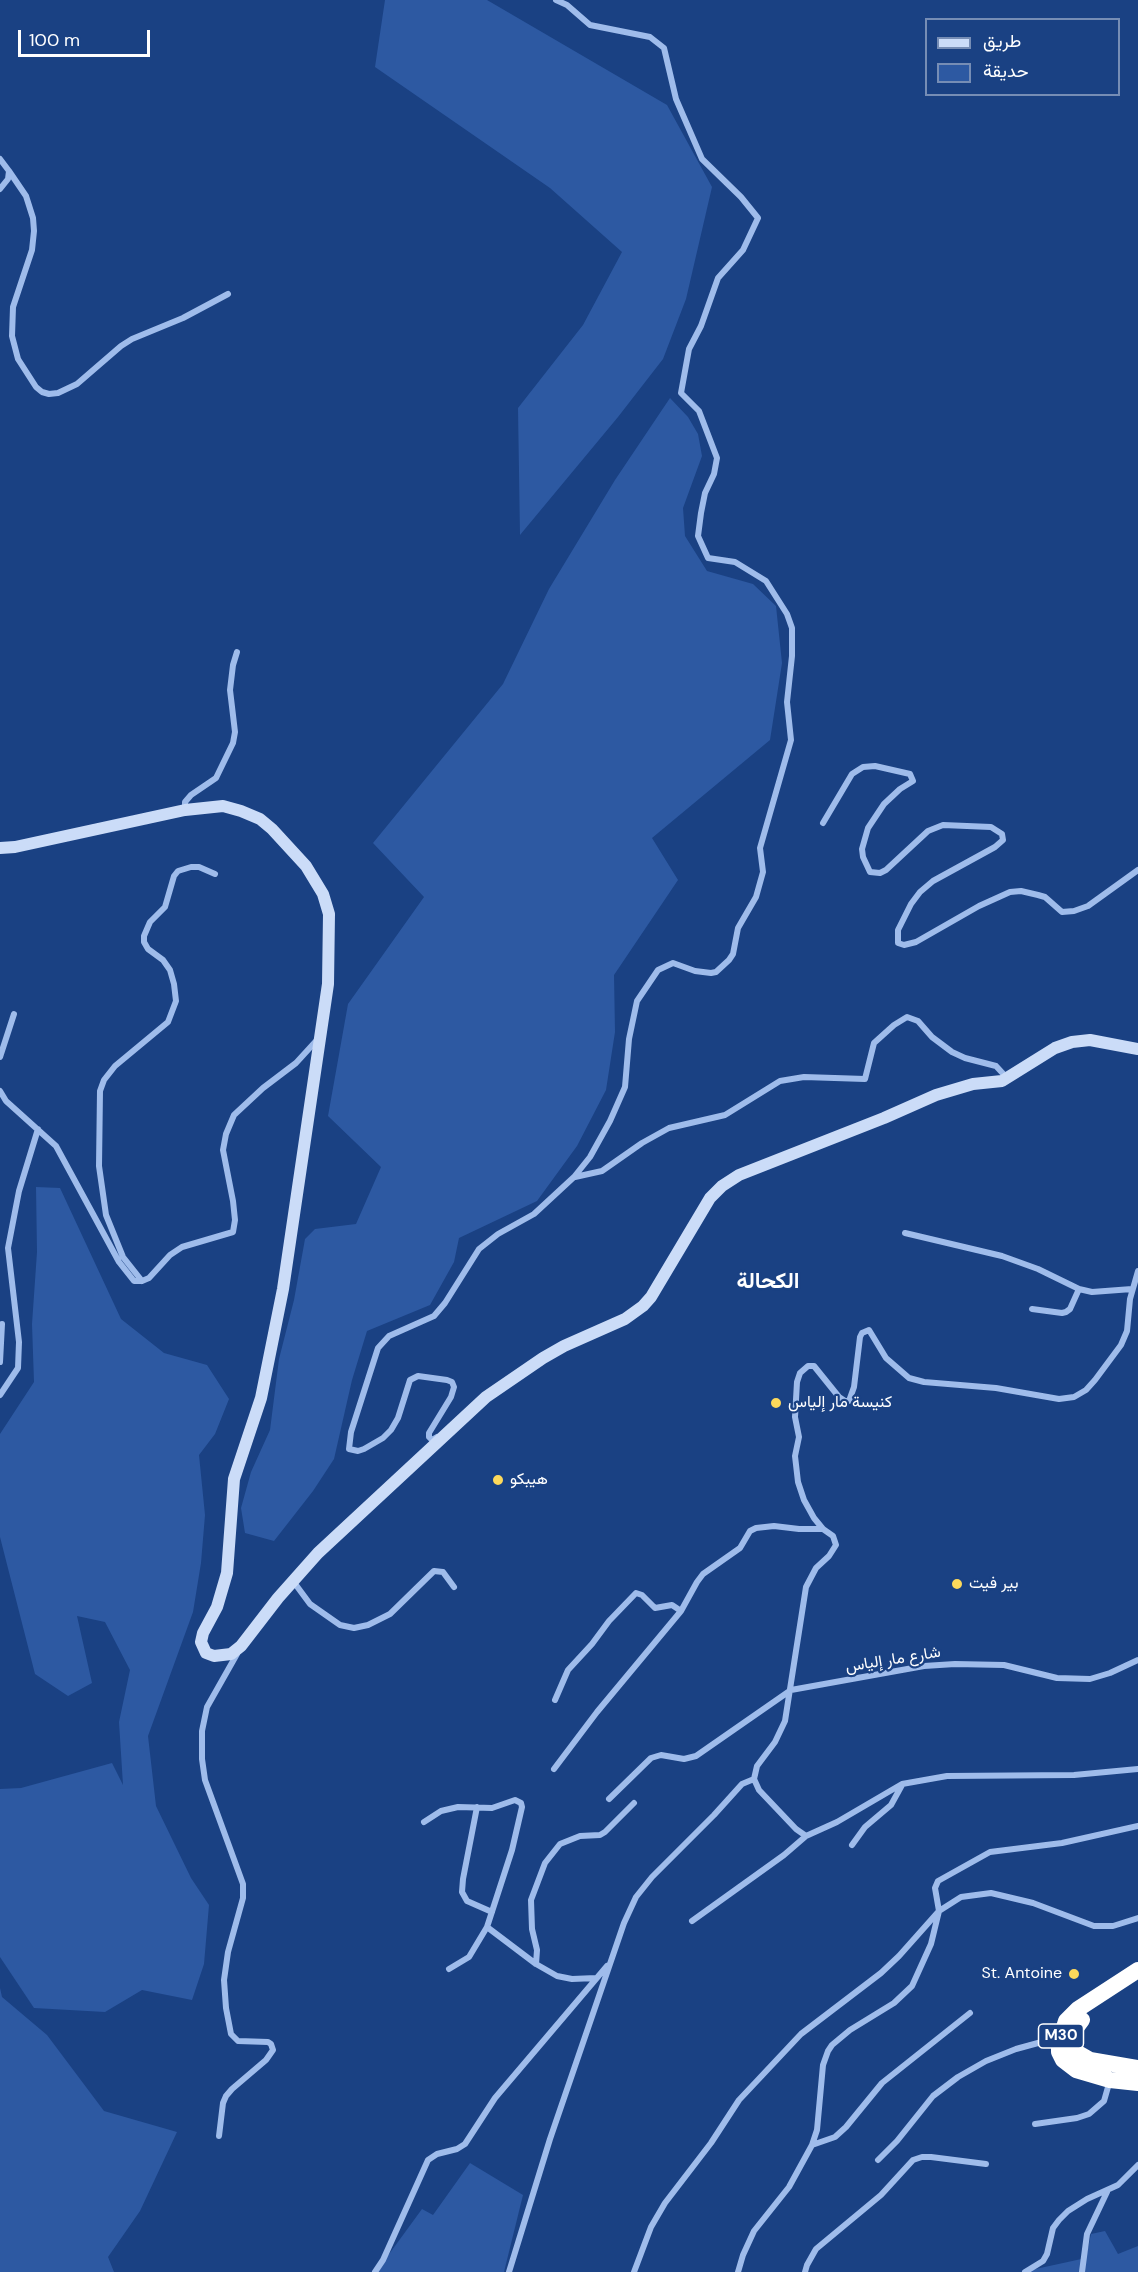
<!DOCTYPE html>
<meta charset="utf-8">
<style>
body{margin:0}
#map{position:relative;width:1138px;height:2272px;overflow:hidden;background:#1a4183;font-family:"DM Sans",Vazirmatn,sans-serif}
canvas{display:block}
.legend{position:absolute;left:925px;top:18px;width:195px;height:78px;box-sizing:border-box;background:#1a4183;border:2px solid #768db5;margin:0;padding:8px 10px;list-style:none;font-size:18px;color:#fff}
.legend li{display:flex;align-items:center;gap:12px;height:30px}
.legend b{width:30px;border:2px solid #768db5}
.scale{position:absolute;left:18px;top:30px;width:132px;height:27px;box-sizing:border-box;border:3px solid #fff;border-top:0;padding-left:8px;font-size:18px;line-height:21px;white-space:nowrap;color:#fff;-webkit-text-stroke:4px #1a4183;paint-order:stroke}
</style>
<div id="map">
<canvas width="1138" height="2272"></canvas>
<ul class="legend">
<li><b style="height:8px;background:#cbdcf8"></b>طريق</li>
<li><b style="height:16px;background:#2d59a2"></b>حديقة</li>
</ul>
<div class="scale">100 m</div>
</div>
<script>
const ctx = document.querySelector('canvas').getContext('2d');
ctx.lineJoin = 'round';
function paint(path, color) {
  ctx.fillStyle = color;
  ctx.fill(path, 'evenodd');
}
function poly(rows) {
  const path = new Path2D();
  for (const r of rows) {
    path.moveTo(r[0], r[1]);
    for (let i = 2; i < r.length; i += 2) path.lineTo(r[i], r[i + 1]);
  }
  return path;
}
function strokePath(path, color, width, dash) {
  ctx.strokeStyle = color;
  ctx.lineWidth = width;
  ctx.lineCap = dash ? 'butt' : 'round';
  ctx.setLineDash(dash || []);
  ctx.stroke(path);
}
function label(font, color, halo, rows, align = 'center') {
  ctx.font = font + ' "DM Sans",Vazirmatn,sans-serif';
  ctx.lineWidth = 4.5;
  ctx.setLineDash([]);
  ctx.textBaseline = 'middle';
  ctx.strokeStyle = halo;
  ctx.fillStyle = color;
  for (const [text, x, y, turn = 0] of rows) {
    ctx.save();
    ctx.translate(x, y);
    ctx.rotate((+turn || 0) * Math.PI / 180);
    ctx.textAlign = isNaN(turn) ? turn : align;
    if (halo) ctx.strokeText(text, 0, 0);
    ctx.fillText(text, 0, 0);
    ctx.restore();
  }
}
paint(poly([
 [385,0,487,0,667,105,712,187,686,299,663,359,618,417,520,535,518,408,583,325,622,252,550,188,375,67],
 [670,398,688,417,698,434,702,456,683,508,685,536,707,571,753,584,776,606,782,663,770,740,652,838,678,880,614,975,615,1032,606,1090,577,1146,537,1201,459,1238,454,1262,430,1305,367,1331,352,1380,334,1459,313,1491,274,1541,245,1533,241,1508,251,1472,270,1430,279,1359,294,1300,305,1239,315,1229,356,1224,381,1167,328,1116,348,1004,424,897,373,843,503,684,549,589,615,480],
 [36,1187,60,1188,121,1319,164,1353,207,1365,229,1399,215,1434,199,1455,205,1515,201,1563,193,1612,148,1736,156,1806,191,1878,209,1905,204,1964,192,2000,142,1990,105,2012,34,2008,0,1957,0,1789,21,1788,112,1763,123,1785,119,1722,130,1670,105,1622,77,1616,92,1683,68,1696,35,1674,0,1537,0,1434,34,1382,32,1324,37,1252],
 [0,1988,2,1997,47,2035,104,2111,177,2132,140,2211,108,2257,114,2272,0,2272],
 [470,2163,523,2195,504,2272,376,2272,422,2209,433,2215],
 [1105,2231,1118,2254,1138,2246,1138,2272,1031,2272,1031,2270,1086,2258,1091,2234]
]), '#2d59a2');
strokePath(poly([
 [0,159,9,171,8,179,0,189],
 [9,171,26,196,33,218,34,231,32,250,13,307,12,336,18,359,36,387,42,392,49,394,58,393,77,384,121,346,132,339,183,318,228,294],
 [185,810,185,802,191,795,216,778,233,743,235,732,230,690,233,665,237,652],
 [823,823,852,774,863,767,875,766,910,774,913,781,900,789,884,804,868,828,862,849,863,857,870,872,880,873,886,870,928,831,943,825,991,827,1002,834,1003,840,995,847,933,881,920,892,911,904,898,930,898,943,904,945,916,942,979,906,1010,892,1021,891,1038,895,1045,897,1062,912,1074,911,1088,906,1138,870],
 [0,1057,14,1014],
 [0,1091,6,1101,56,1146,119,1262,134,1281,142,1281,149,1278,170,1255,182,1247,233,1232,235,1220,233,1201,223,1150,226,1134,234,1115,263,1088,296,1063,317,1040],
 [575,1177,602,1171,642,1143,669,1128,725,1115,780,1081,804,1077,865,1079,874,1043,894,1025,907,1017,918,1021,932,1037,952,1052,965,1058,996,1066,1007,1078],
 [905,1233,1002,1256,1038,1269,1079,1289,1092,1292,1132,1289],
 [142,1281,123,1257,106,1215,99,1166,100,1091,104,1080,115,1066,168,1022,176,1001,174,984,170,970,163,960,148,949,144,942,144,936,150,922,165,907,174,876,178,871,191,867,199,867,215,874],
 [1032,1309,1062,1313,1066,1312,1070,1309,1079,1289],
 [0,1362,2,1324],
 [0,1395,18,1368,19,1342,8,1248,19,1191,38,1129],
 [437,1437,432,1440,429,1437,429,1433,451,1397,454,1387,452,1382,447,1380,418,1376,410,1380,398,1418,391,1430,383,1438,364,1449,358,1451,349,1449,351,1432,378,1348,389,1336,434,1316,445,1303,479,1249,498,1234,534,1214,574,1177,590,1157,610,1121,625,1087,629,1039,637,1001,658,970,673,963,695,971,711,973,716,972,729,960,733,954,738,928,756,897,763,872,760,848,791,740,787,702,792,656,792,628,787,614,766,581,735,562,708,558,698,536,701,513,705,493,714,474,717,458,699,411,681,393,689,349,701,326,718,278,743,250,758,218,741,197,702,159,676,99,664,48,650,37,590,25,567,5,556,0],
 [293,1581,310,1604,340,1625,354,1628,368,1625,390,1614,434,1571,443,1572,454,1587],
 [555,1700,568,1670,592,1644,609,1621,636,1593,642,1595,655,1608,672,1605,681,1611],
 [554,1769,597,1712,681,1611,697,1582,703,1574,740,1548,750,1531,756,1528,774,1526,799,1529,823,1529],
 [754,1779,759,1790,796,1829,806,1836],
 [609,1799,651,1758,661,1755,684,1759,696,1756,791,1690,924,1666,955,1664,1004,1665,1057,1678,1090,1679,1110,1673,1138,1660],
 [477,1807,463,1879,462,1892,467,1901,492,1912],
 [424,1822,441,1811,458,1807,492,1808,515,1800,521,1803,522,1807,512,1850,487,1927,469,1957,449,1969],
 [852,1845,865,1827,891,1805,902,1785],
 [692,1921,784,1855,806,1836,837,1822,902,1784,947,1776,1074,1775,1138,1769],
 [487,1927,536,1964,557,1976,572,1979,596,1978],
 [536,1964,537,1950,532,1929,531,1900,545,1863,560,1844,580,1836,600,1835,605,1832,634,1803],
 [1035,2124,1077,2118,1089,2114,1104,2101,1110,2080],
 [219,2136,223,2103,226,2096,232,2089,266,2060,273,2050,271,2044,268,2042,238,2041,231,2034,226,2008,224,1980,228,1952,243,1898,243,1884,205,1780,202,1759,202,1731,207,1707,237,1654],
 [812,2145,835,2137,846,2127,882,2083,970,2013],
 [878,2160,897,2141,933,2096,958,2077,986,2061,1016,2049,1049,2040,1058,2043],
 [375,2272,383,2260,428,2160,437,2154,457,2149,465,2144,495,2098,607,1966],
 [509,2272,550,2139,624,1923,636,1897,652,1877,714,1815,742,1784,754,1779,757,1766,775,1742,785,1721,806,1587,816,1568,829,1556,836,1545,833,1536,823,1529,814,1518,804,1500,798,1482,795,1456,799,1437,795,1417,797,1382,800,1373,808,1366,814,1366,839,1397,845,1401,849,1401,854,1387,860,1337,862,1333,869,1330,886,1358,909,1378,924,1382,996,1388,1059,1399,1074,1397,1086,1390,1095,1380,1121,1345,1127,1331,1130,1299,1138,1271],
 [634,2272,651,2227,665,2203,711,2143,739,2100,801,2034,881,1973,899,1956,939,1911,935,1888,938,1881,990,1852,1062,1843,1138,1826],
 [738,2272,743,2255,754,2231,789,2187,812,2145,817,2130,823,2065,828,2051,832,2045,850,2030,894,2003,912,1986,931,1944,939,1911,961,1897,991,1893,1033,1903,1094,1926,1113,1926,1138,1918],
 [805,2272,807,2265,816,2249,881,2195,913,2160,922,2157,931,2157,986,2164],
 [1025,2272,1043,2261,1047,2254,1053,2228,1059,2220,1068,2211,1087,2199,1118,2185,1138,2165],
 [1082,2272,1087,2234,1107,2192]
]), '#9fbceb', 6);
strokePath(poly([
 [0,848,15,847,185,810,223,806,241,811,260,819,272,829,306,866,323,894,329,914,328,984,283,1289,261,1398,234,1479,227,1573,217,1607,203,1633,201,1642,206,1653,214,1656,231,1654,241,1646,278,1598,318,1553,486,1397,543,1358,564,1346,625,1319,643,1306,651,1297,710,1198,722,1186,739,1175,884,1118,936,1095,973,1084,1002,1081,1055,1048,1072,1042,1090,1040,1138,1049]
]), '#cbdcf8', 12);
strokePath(poly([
 [1138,1970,1078,2009,1066,2021,1059,2043,1059,2052,1063,2060,1076,2070,1110,2080,1138,2083],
 [1082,2020,1073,2032,1072,2037,1072,2044,1076,2052,1090,2060,1138,2068]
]), '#fff', 16);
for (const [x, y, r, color] of [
 [776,1403,6,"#fdd95b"],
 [498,1480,6,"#fdd95b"],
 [957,1584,6,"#fdd95b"],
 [1074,1974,6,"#fdd95b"]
]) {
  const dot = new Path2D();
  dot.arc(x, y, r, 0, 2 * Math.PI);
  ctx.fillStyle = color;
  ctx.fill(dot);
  strokePath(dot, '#1a4183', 2);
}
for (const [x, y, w] of [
 [1061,2036,45]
]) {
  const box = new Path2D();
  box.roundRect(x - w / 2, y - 12, w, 24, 4.5);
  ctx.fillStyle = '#1a4183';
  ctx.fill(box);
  strokePath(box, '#fff', 1.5);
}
label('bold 15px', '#fff', null, [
 ["M30",1061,2036]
]);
label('16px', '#fff', '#1a4183', [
 ["كنيسة مار إلياس",788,1403],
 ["هيبكو",510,1480],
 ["بير فيت",969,1584],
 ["St. Antoine",1062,1974,"right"]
], 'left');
label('16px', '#fff', '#1a4183', [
 ["شارع مار إلياس",893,1660,-9]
]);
label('bold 22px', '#fff', '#1a4183', [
 ["الكحالة",768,1282]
]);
</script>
